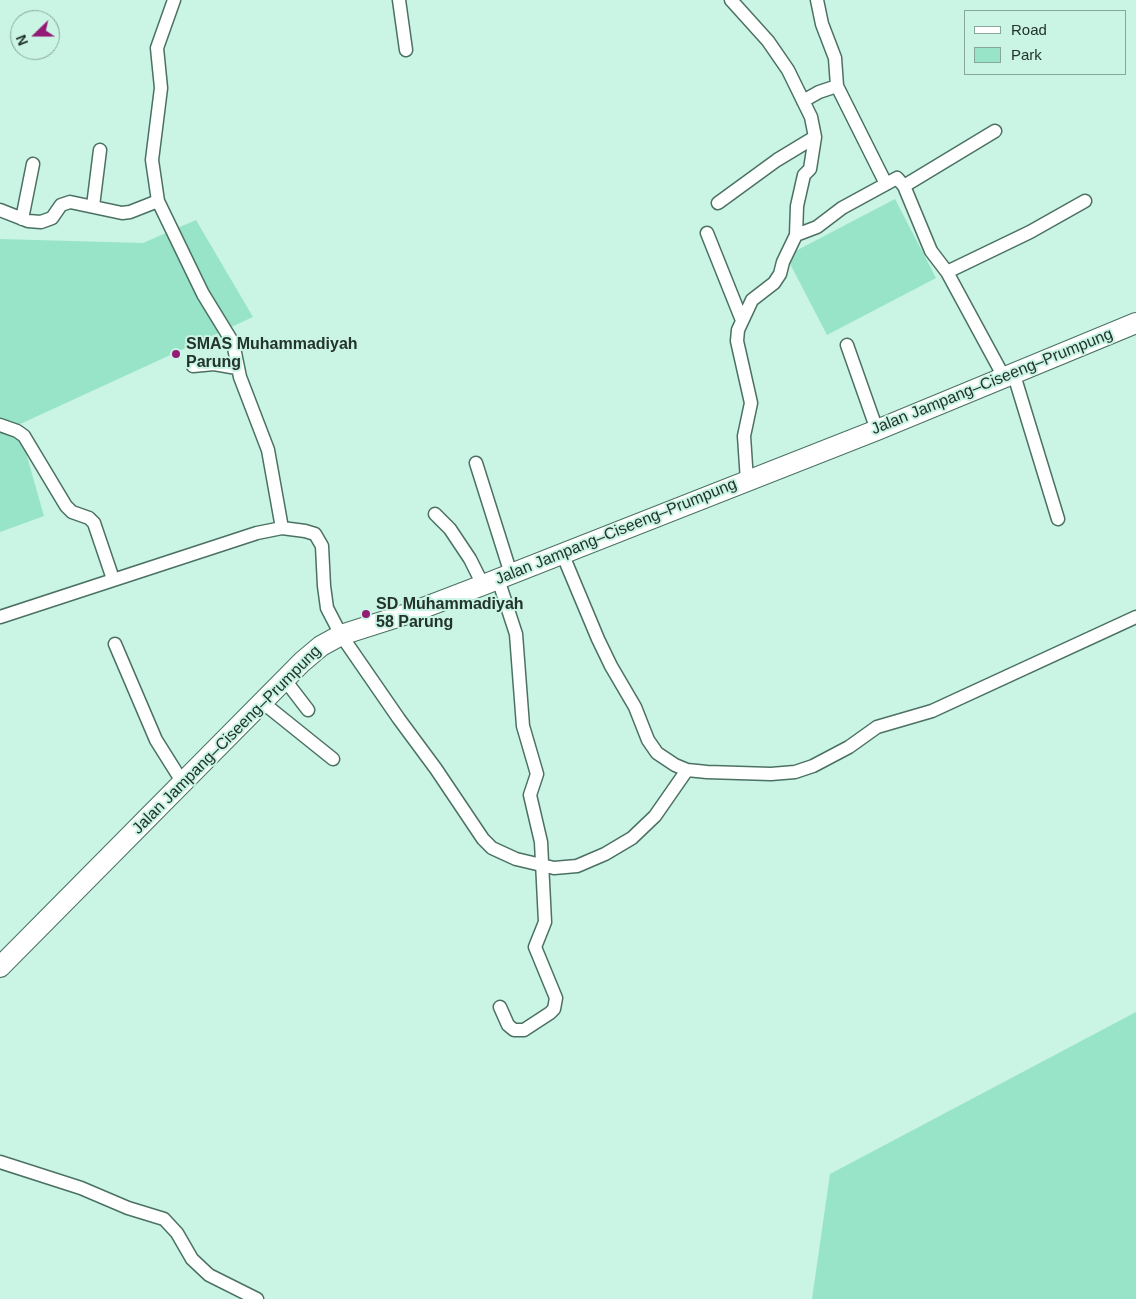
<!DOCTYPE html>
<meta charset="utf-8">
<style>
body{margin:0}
#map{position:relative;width:1136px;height:1299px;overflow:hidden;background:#caf4e4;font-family:Helvetica,sans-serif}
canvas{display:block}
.legend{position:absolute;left:964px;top:10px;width:162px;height:65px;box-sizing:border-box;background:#caf4e4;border:1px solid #87a79b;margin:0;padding:6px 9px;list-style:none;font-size:15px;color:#23332d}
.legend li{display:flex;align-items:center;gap:10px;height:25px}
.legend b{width:25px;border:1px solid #87a79b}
.north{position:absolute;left:10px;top:10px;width:50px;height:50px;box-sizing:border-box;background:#caf4e4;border:1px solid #87a79b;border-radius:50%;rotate:248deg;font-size:14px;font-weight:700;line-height:20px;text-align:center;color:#23332d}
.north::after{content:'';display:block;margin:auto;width:18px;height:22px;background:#941b76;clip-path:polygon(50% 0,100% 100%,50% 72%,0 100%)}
</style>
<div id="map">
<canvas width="1136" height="1299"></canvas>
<ul class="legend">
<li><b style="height:6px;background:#fff"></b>Road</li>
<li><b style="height:14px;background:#98e4c9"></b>Park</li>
</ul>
<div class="north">N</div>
</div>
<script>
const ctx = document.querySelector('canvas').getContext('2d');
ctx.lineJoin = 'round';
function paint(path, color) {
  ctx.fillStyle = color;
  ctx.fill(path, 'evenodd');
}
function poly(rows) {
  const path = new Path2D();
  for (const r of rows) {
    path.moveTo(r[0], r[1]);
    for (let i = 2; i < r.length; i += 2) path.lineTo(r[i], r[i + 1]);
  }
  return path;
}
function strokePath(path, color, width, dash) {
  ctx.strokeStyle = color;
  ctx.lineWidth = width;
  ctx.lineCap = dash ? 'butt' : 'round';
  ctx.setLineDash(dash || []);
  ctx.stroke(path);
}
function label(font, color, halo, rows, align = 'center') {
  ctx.font = font + ' Helvetica,sans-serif';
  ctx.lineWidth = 4;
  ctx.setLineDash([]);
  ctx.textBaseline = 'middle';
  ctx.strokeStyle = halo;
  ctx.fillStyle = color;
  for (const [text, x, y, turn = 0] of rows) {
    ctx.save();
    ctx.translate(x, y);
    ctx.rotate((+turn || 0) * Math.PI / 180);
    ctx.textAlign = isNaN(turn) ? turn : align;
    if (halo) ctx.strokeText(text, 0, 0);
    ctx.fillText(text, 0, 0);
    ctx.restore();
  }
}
paint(poly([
 [895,199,936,278,827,335,786,256],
 [196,220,253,317,18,425,44,516,0,532,0,239,143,243],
 [1136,1012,1136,1299,812,1299,830,1174]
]), '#98e4c9');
const street = poly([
 [399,0,406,50],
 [731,0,768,41,788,70,811,117,815,137,810,169,804,175,797,206,796,235,783,262,780,274,774,283,752,300,738,330,737,341,751,403,744,436,747,481],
 [817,0,822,24,835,58,837,86,886,184],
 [803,101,819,92,837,86],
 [904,186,995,131],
 [158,201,152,160,161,88,157,48,174,0],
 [718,203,777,160,815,137],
 [93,206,100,150],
 [0,210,28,221,41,222,52,218,61,205,70,202,122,213,130,212,158,201,203,294,233,343,240,377,268,450,282,528],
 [22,219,33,164],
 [707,233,741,318],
 [796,235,817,227,842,208,897,178,904,186,931,251,947,272,1005,379],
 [947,272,1030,232,1085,201],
 [847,345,877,430],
 [193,366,214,364,237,368],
 [1014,375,1058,519],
 [0,425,17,431,24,436,66,506,72,512,89,518,94,523,113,579],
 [476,463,511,574],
 [435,514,450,529,470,559,483,585],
 [562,553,598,639,611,666,635,707,648,740,657,753,675,765,687,770,707,772,771,774,795,772,813,766,849,747,877,727,932,711,1136,617],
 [498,579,516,634,523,726,537,774,530,795,541,842,545,922,535,947,556,998,554,1009,550,1013,524,1030,514,1030,508,1025,500,1007],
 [0,617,257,533,282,528,305,531,315,534,322,546,324,586,327,608,341,635,399,719,436,769,483,839,492,848,516,859,554,868,577,866,605,854,632,838,655,816,687,770],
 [115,644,156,740,183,783],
 [285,680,308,710],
 [262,702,333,759],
 [0,1162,81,1188,128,1208,164,1219,177,1233,192,1259,209,1275,257,1299]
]);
const primary = poly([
 [0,967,302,662,321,646,341,635,410,613,483,585,877,430,1136,323]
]);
strokePath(street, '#4b7164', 15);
strokePath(primary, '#4b7164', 22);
strokePath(street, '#fff', 12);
strokePath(primary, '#fff', 20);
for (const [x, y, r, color] of [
 [176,354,5,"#941b76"],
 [366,614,5,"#941b76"]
]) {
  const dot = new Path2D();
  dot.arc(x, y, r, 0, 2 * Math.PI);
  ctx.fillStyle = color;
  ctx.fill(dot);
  strokePath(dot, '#caf4e4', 2);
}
label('bold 16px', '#23332d', '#caf4e4', [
 ["SMAS Muhammadiyah",186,345],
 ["Parung",186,363],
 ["SD Muhammadiyah",376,605],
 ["58 Parung",376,623]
], 'left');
label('16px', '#23332d', '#caf4e4', [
 ["Jalan Jampang–Ciseeng–Prumpung",992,382,-22],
 ["Jalan Jampang–Ciseeng–Prumpung",616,532,-22],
 ["Jalan Jampang–Ciseeng–Prumpung",227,740,-45]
]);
</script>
